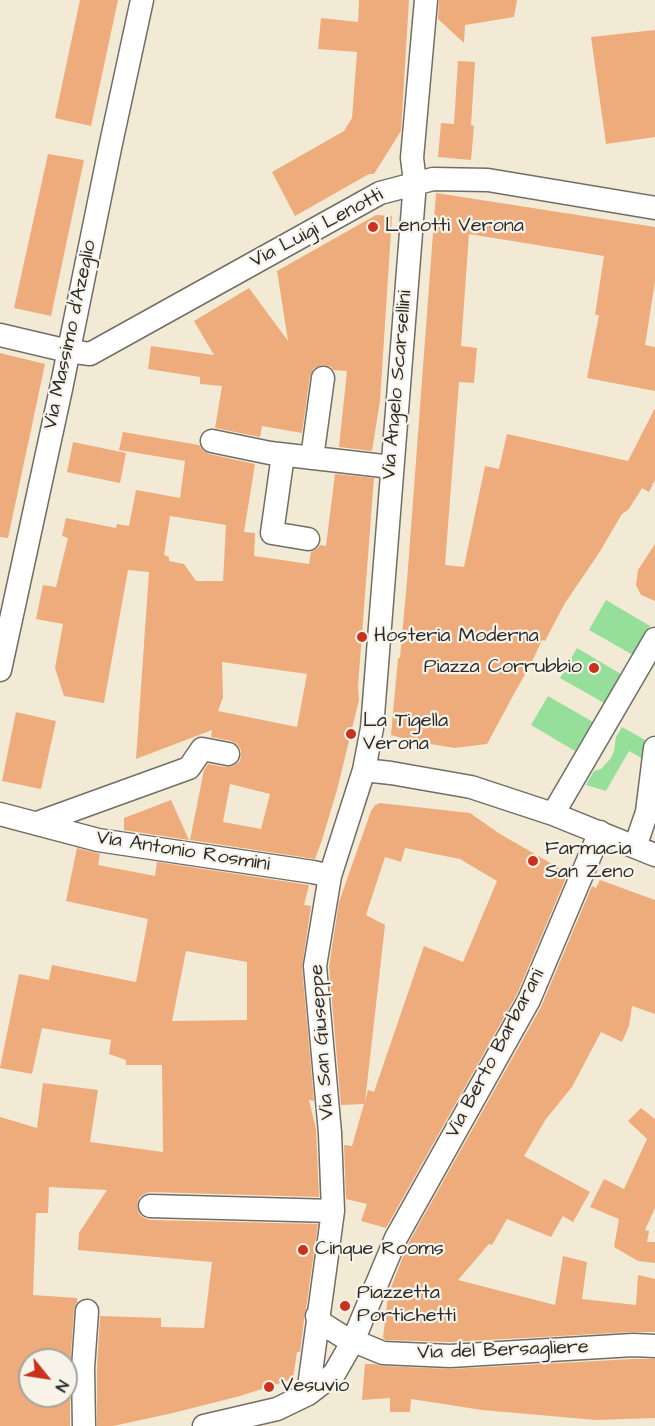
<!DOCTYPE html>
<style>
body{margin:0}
#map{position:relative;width:655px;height:1426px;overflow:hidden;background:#f3ead5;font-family:"Architects Daughter",sans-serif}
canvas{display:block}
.north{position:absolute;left:18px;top:1348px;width:60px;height:60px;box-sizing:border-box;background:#f7f3e8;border:2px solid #a5a39c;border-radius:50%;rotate:120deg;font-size:16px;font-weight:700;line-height:24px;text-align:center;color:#2b2b2b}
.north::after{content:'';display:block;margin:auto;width:21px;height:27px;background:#c8321e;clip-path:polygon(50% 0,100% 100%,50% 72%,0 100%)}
</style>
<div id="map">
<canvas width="655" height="1426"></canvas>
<div class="north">N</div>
</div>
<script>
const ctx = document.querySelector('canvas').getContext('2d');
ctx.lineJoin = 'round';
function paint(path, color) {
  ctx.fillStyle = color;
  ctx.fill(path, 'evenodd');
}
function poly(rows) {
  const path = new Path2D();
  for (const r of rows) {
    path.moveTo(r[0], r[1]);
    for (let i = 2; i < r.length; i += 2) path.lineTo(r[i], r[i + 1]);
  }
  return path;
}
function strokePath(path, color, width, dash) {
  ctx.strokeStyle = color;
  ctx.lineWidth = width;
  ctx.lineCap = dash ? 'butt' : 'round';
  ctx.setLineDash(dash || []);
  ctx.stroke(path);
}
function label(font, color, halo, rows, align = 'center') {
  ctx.font = font + ' "Architects Daughter",sans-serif';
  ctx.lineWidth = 4.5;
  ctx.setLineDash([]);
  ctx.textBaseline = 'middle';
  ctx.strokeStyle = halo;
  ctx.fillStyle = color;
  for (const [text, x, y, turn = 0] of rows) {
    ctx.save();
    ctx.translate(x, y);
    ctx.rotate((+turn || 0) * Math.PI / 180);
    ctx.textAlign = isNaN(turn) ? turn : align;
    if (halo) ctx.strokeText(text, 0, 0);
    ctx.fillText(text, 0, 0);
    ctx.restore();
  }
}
paint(poly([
 [606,600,650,626,633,655,589,630],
 [577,648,621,674,604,703,560,678],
 [548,696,593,722,575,751,531,725],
 [622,727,645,740,643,759,629,751,606,791,586,785,594,771,601,769,611,758,614,751,616,737]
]), '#95df9b');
paint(poly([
 [80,0,118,0,91,126,55,118],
 [359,0,409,0,401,131,374,174,369,174,295,216,272,172,344,131,352,118,357,52,318,49,321,18,358,22],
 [439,0,517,0,514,17,465,25,464,43,438,19],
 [655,30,655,137,606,144,591,37],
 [458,61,475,62,471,125,474,126,471,160,438,157,441,123,454,124],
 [48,154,84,160,51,316,14,308],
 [436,193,655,227,655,282,645,345,655,347,655,391,587,378,599,315,595,315,604,256,469,234,461,346,477,348,474,383,459,382,445,565,464,567,485,466,499,469,507,434,628,461,655,408,655,480,649,492,642,488,629,509,622,514,599,553,565,603,545,641,542,640,531,664,515,692,487,744,455,748,412,741,391,735,398,658,400,658,407,581],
 [376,215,392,216,380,401,372,451,339,447,347,371,333,370,331,367,324,365,314,368,310,376,302,433,262,426,260,437,215,428,222,386,200,384,200,377,148,369,151,346,214,355,194,321,249,288,288,341,277,271],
 [0,353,45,364,8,538,0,537],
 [123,432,199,445,204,451,209,454,255,464,244,532,255,533,254,556,309,564,311,552,318,548,320,545,326,546,335,474,374,478,358,686,359,700,337,790,322,840,315,859,190,840,204,770,208,764,225,767,233,766,239,762,241,757,241,750,237,744,231,741,211,737,212,730,136,759,149,572,128,570,104,703,64,696,55,668,63,624,36,619,43,585,56,587,68,538,62,536,66,518,116,528,117,524,129,526,136,490,180,498,185,461,119,450],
 [170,516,226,525,223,581,196,581,184,564,169,561,169,557,164,555],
 [222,662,307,674,297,727,218,711,223,697],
 [230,784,270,794,261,829,223,822],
 [73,442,126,453,120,483,67,472],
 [655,544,655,601,641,595,636,585,638,570],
 [16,712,56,721,41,789,2,781],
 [171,800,189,840,124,830,124,818],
 [380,803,470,813,500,834,568,873,517,994,386,1228,361,1221,367,1204,346,1199,344,1145,352,1146,364,1104,341,1105,329,967,339,902,371,811,375,805],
 [405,848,460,859,497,881,463,962,424,946,374,1092,368,1090,365,1102,385,925,366,915,385,857,401,862],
 [77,848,100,854,98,865,155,876,157,862,309,885,304,905,311,906,302,967,314,1101,309,1100,316,1129,319,1197,150,1192,144,1194,139,1198,137,1206,138,1212,142,1217,150,1220,318,1224,306,1309,304,1317,304,1320,300,1352,297,1352,293,1379,240,1396,173,1413,113,1426,97,1426,97,1368,100,1316,161,1318,161,1327,204,1328,212,1262,78,1250,79,1233,107,1190,49,1187,48,1213,36,1213,33,1295,77,1298,77,1302,74,1310,70,1367,70,1426,0,1426,0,1117,37,1128,43,1083,98,1090,90,1142,163,1152,162,1065,126,1065,126,1060,109,1054,111,1040,42,1028,32,1074,0,1068,19,974,49,980,52,965,136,982,148,919,66,901],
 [186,951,247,962,247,1020,172,1021],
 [30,1360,66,1360,66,1396,30,1396],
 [600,880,655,900,655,1014,632,1006,629,1026,622,1042,601,1032,572,1087,546,1119,524,1156,590,1192,573,1222,563,1216,551,1237,507,1219,492,1245,489,1244,458,1280,555,1305,563,1256,587,1262,582,1299,636,1305,638,1275,655,1279,655,1332,632,1332,450,1342,386,1340,383,1338,388,1295,408,1244,541,1007,592,886,596,888],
 [641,1108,655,1119,655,1208,645,1230,649,1231,647,1242,655,1242,655,1263,638,1261,614,1247,619,1219,590,1207,604,1179,624,1189,647,1139,628,1121],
 [633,1359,655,1359,655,1418,596,1420,482,1410,411,1399,410,1412,390,1412,390,1398,362,1400,365,1364,374,1364,382,1366,451,1369]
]), '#eeac7d');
const minor = poly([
 [0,335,68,351,90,354,380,193,433,179,488,180,655,208],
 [212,441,270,453,392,467],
 [283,455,272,533,308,539],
 [312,458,323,378],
 [0,670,61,389,110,148,142,0],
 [364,770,391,773,471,787,553,814,655,855],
 [0,814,98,840,313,872,330,876],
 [553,814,655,639],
 [37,823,189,768,202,749,228,754],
 [635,847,647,812,655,748],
 [150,1206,333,1211],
 [317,1316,323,1324,342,1336,383,1353,450,1356,633,1345,655,1346],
 [308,1394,333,1211,330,1133,315,966,330,876,364,770,372,728,415,182,412,158,426,0],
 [84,1426,83,1368,87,1311],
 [204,1426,277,1409,308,1394,334,1374,353,1341,396,1238,529,1000,600,832]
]);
strokePath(minor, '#716e66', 25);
strokePath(minor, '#fff', 22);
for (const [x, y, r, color] of [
 [373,227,6,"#c8321e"],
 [362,637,6,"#c8321e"],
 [594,668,6,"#c8321e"],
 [351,734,6,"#c8321e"],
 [533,861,6,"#c8321e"],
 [303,1250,6,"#c8321e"],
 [345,1306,6,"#c8321e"],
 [269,1387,6,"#c8321e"]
]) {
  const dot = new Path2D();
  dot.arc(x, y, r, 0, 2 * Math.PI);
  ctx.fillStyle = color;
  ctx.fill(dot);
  strokePath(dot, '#f7f3e8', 2);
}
label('20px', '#2b2b2b', '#f7f3e8', [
 ["Lenotti Verona",385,227],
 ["Hosteria Moderna",374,637],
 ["Piazza Corrubbio",582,668,"right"],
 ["La Tigella",363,722],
 ["Verona",363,745],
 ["Farmacia",545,850],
 ["San Zeno",545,873],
 ["Cinque Rooms",315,1250],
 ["Piazzetta",357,1294],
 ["Portichetti",357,1317],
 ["Vesuvio",281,1387]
], 'left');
label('20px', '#2b2b2b', '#f7f3e8', [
 ["Via Luigi Lenotti",317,229,-28],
 ["Via Massimo d'Azeglio",71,335,-78],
 ["Via Angelo Scarsellini",398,385,-85],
 ["Via Antonio Rosmini",183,852,9],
 ["Via San Giuseppe",323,1042,-94],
 ["Via Berto Barbarani",496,1054,-62],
 ["Via del Bersagliere",503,1351,-2]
]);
</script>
